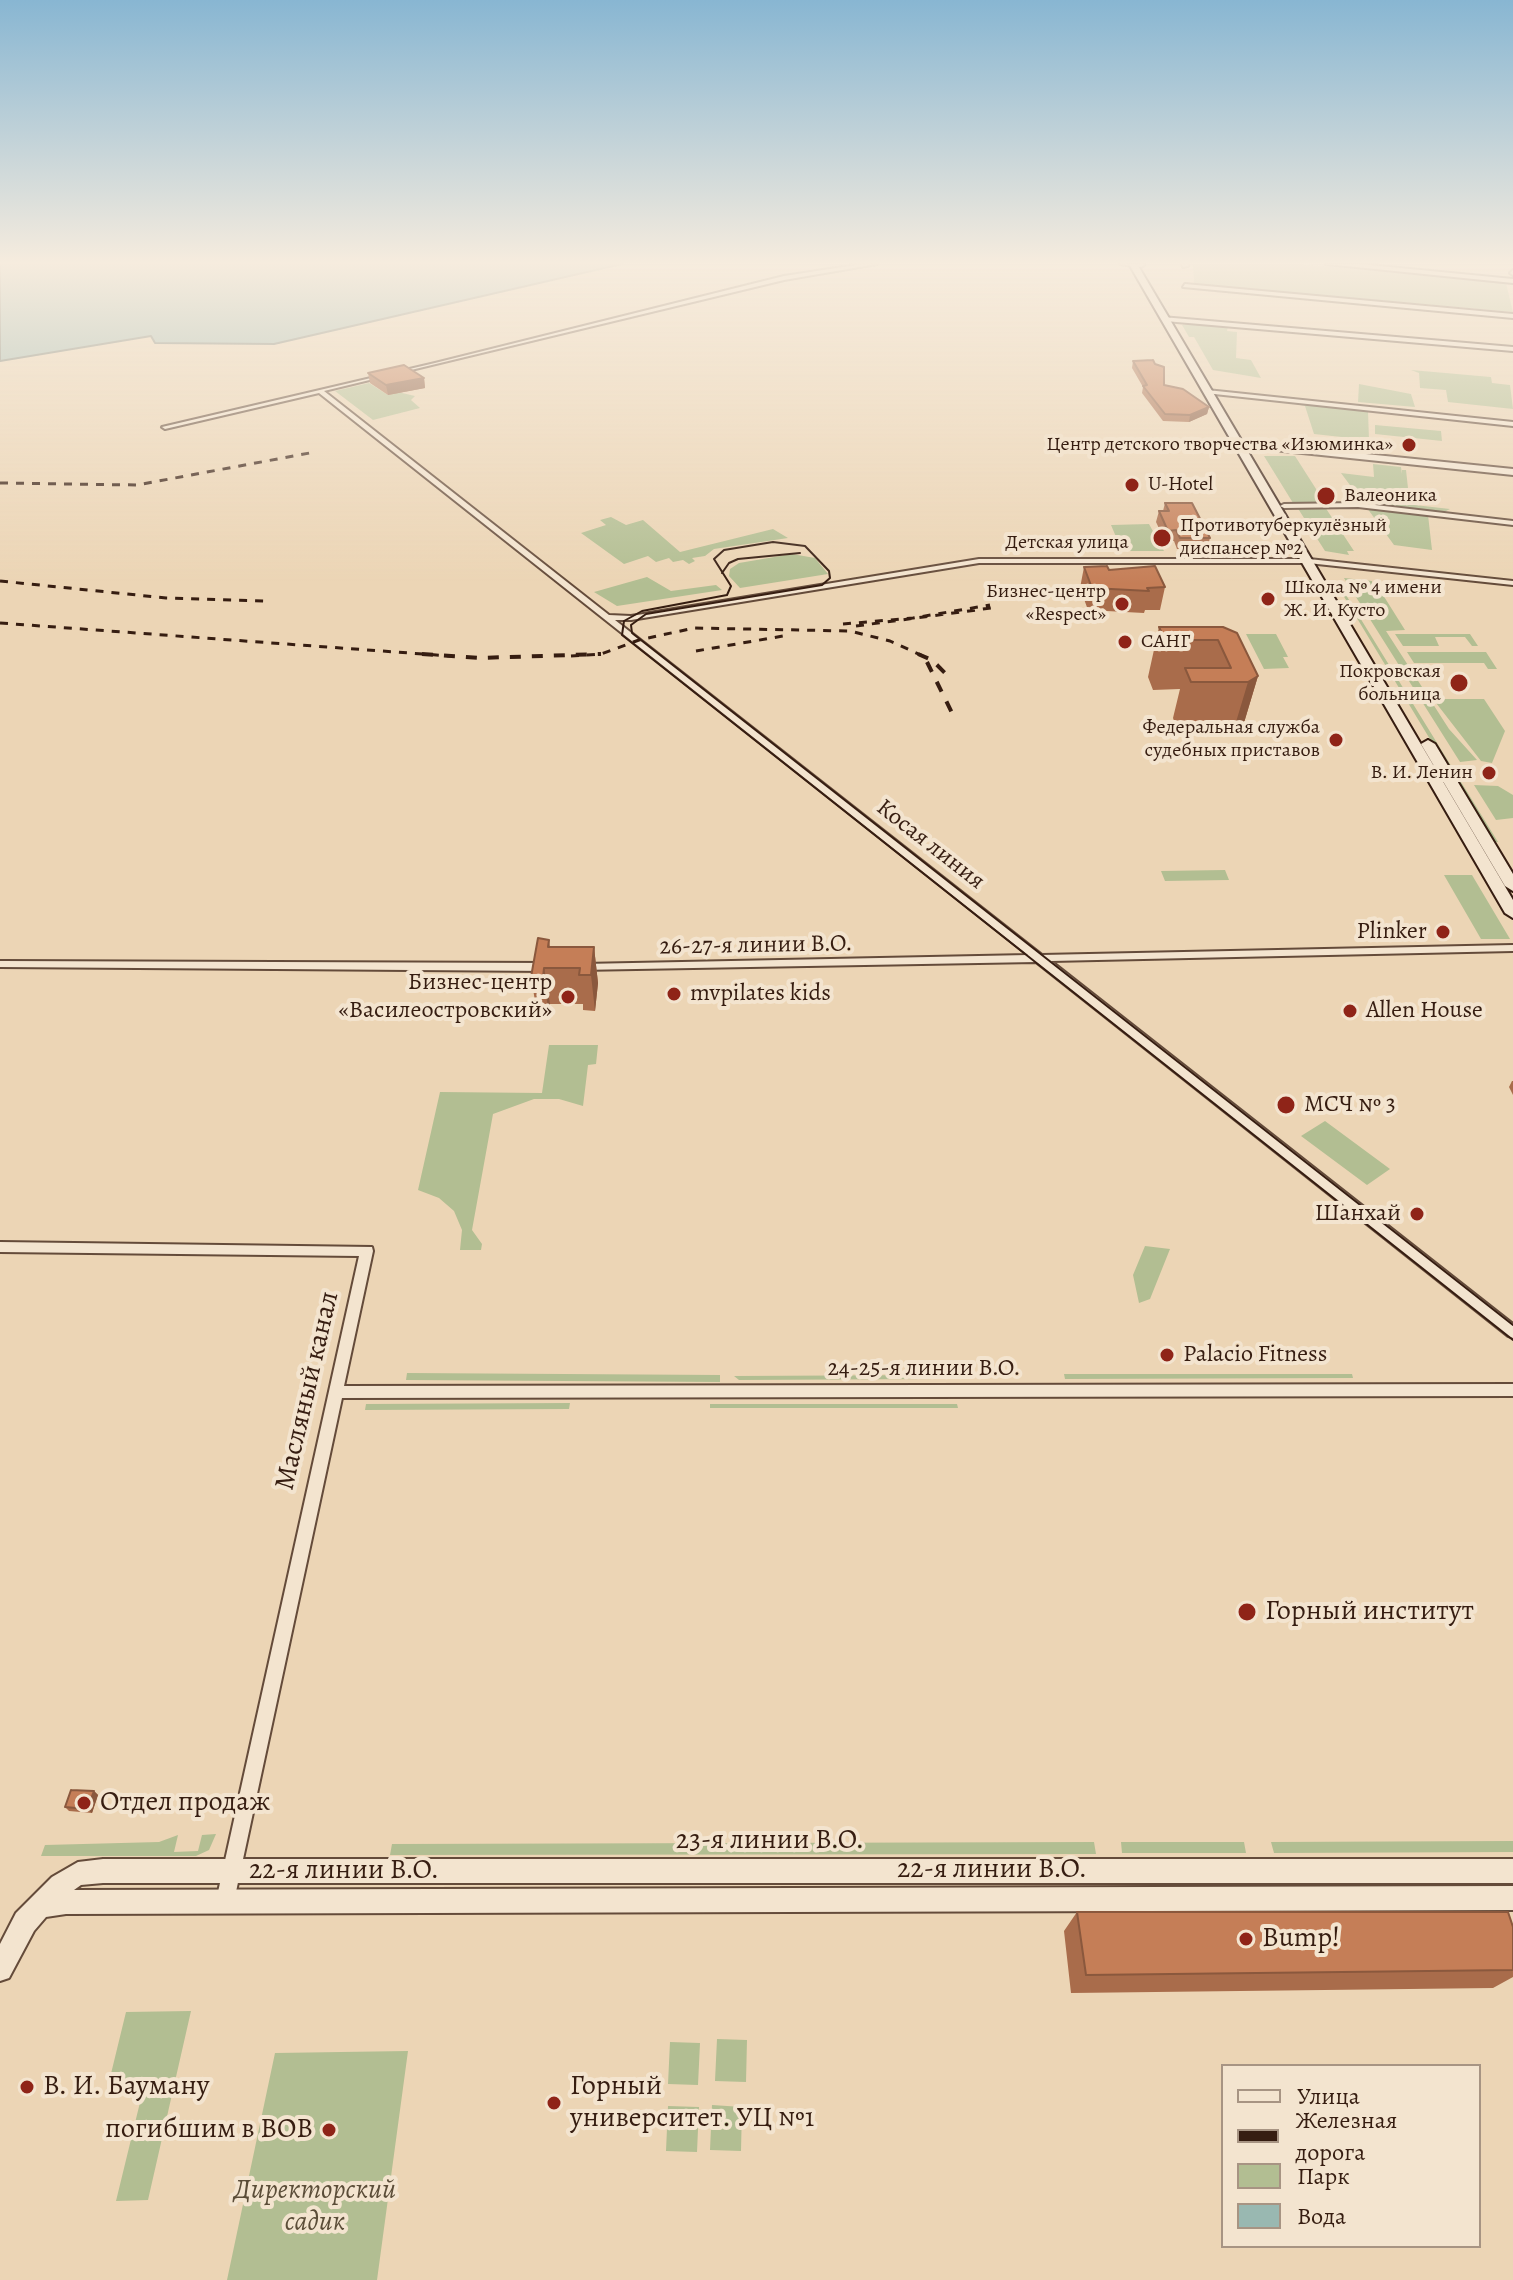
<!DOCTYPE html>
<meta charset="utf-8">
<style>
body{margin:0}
#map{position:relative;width:1513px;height:2280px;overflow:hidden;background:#ecd5b5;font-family:Alegreya,serif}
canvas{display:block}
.legend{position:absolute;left:1221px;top:2064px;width:260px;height:184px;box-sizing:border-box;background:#f3e4cf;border:2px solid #a79483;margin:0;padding:10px 14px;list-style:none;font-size:24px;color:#361d11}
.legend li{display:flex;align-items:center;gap:16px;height:40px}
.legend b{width:40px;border:2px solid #a79483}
</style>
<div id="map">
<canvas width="1513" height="2280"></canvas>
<ul class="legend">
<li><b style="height:10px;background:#f3e4cf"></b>Улица</li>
<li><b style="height:10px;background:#361d11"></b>Железная дорога</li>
<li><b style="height:22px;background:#b2be92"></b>Парк</li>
<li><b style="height:22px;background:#99b8b1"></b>Вода</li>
</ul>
</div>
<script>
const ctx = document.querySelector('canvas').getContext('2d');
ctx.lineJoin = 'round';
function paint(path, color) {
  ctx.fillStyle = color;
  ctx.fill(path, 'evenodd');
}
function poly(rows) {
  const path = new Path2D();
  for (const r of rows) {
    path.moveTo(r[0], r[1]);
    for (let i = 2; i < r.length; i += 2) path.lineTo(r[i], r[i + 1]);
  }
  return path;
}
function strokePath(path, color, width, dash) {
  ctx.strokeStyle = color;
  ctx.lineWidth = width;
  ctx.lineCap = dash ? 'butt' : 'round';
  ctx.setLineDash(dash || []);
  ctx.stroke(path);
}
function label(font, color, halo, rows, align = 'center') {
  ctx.font = font + ' Alegreya,serif';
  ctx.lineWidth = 8;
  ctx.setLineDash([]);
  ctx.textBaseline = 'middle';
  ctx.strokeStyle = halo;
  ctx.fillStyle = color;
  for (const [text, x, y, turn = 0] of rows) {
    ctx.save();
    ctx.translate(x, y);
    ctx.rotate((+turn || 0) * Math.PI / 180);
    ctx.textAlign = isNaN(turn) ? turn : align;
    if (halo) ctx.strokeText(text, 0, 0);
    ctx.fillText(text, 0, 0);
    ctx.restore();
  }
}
paint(poly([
 [1193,264,1300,264,1506,283,1513,312,1194,284],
 [1188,324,1228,327,1227,331,1237,332,1236,358,1251,360,1261,378,1213,370,1194,337,1189,337,1182,325],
 [1411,370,1491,377,1492,383,1510,385,1513,409,1448,402,1446,390,1420,388,1419,373],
 [369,383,388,395,398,392,415,396,411,400,420,408,373,420,335,391],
 [1359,384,1411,394,1415,407,1358,402],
 [1291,403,1368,411,1369,440,1314,434,1305,406],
 [1375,425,1441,431,1442,441,1375,434],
 [1264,456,1295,456,1325,503,1293,503],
 [1373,464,1401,467,1402,474,1402,470,1406,470,1408,488,1403,488,1404,501,1397,501,1397,503,1450,509,1442,513,1364,504,1341,473,1374,477],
 [1297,507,1325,507,1354,551,1347,551,1349,555,1325,551],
 [1367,508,1428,515,1432,550,1394,545],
 [611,517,626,525,643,520,680,552,773,529,788,538,714,549,705,556,692,558,695,561,689,564,683,560,673,562,669,558,656,562,648,556,624,564,581,533,606,525,600,520],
 [1149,524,1164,551,1122,551,1111,525],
 [792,554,815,558,828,574,740,588,729,576,730,569,739,563],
 [647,577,671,591,716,585,722,590,617,606,594,592],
 [1344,578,1372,581,1372,585,1378,587,1405,630,1386,631,1449,729,1477,760,1460,762],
 [1343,595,1346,595,1498,842,1492,842],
 [1246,634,1276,634,1288,657,1283,657,1289,668,1264,669],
 [1395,634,1470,634,1478,646,1472,646,1465,637,1435,637,1439,646,1403,646],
 [1407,652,1486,652,1497,669,1488,669,1484,663,1414,663],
 [1433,699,1484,699,1505,731,1492,763,1481,761],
 [1474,785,1498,786,1513,795,1513,818,1496,820],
 [1225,870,1229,880,1165,881,1161,871],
 [1444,875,1472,875,1510,939,1481,939],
 [549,1045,598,1045,596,1064,588,1065,583,1106,559,1099,534,1099,493,1114,472,1230,482,1244,481,1250,460,1250,462,1230,454,1211,439,1198,418,1190,440,1092,542,1093],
 [1325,1121,1390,1169,1367,1185,1301,1136],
 [1145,1246,1170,1249,1150,1299,1139,1303,1133,1275],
 [407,1373,720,1375,720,1382,406,1380],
 [1064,1374,1352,1374,1353,1378,1065,1379],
 [936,1375,936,1379,739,1380,734,1376],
 [570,1403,569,1409,365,1410,366,1404],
 [710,1404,957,1404,958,1408,710,1408],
 [216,1834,209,1850,196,1856,41,1856,45,1845,159,1842,178,1835,174,1852,198,1851,202,1835],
 [1513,1841,1513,1852,1274,1853,1271,1842],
 [1094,1842,1096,1854,390,1855,392,1844],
 [1121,1842,1244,1842,1246,1853,1122,1853],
 [191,2011,148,2200,116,2201,144,2086,108,2086,126,2012],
 [717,2039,747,2040,746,2082,715,2081],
 [670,2042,700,2043,698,2085,668,2084],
 [408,2051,377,2280,227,2280,275,2053],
 [712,2105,742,2107,741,2151,710,2150],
 [668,2106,699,2107,697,2152,666,2151]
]), '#b2be92');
const water = poly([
 [0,264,622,264,274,344,155,343,151,336,0,361,0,264]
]);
paint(water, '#99b8b1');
strokePath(water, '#717a71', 2);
const minor = poly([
 [862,264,877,264,784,280,324,391,609,615,631,616,979,559,1309,559,1513,581,1513,585,1308,563,979,563,631,620,615,620,1042,955,1513,945,1513,951,1051,961,1513,1324,1513,1338,1508,1336,1036,962,579,970,578,968,579,966,583,964,1028,955,319,393,165,429,162,427,435,363,784,276,862,264],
 [1120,264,1143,264,1144,265,1141,267,1120,264],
 [1182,264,1188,264,1188,266,1183,267,1182,264],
 [1513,270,1513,275,1510,273,1513,270],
 [1185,284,1513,314,1513,318,1183,287,1185,284],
 [1207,390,1513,422,1513,426,1205,393,1207,390],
 [1358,503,1513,521,1513,525,1358,507,1284,508,1280,506,1284,504,1358,503],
 [0,961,549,963,554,967,549,971,0,967,0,961],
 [0,1242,372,1247,373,1251,344,1386,1513,1384,1513,1396,342,1398,234,1901,231,1907,225,1910,219,1907,216,1901,359,1256,0,1252,0,1242]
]);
const tertiary = poly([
 [1162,317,1513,347,1513,351,1165,321,1162,317],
 [1238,441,1513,469,1513,475,1235,446,1235,442,1238,441],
 [103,1859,1513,1859,1513,1883,103,1883,81,1885,74,1890,1513,1886,1513,1910,66,1914,46,1917,34,1931,9,1978,0,1981,0,1944,16,1913,52,1877,78,1862,103,1859]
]);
const secondary = poly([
 [1129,264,1137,264,1513,900,1513,918,1505,913,1129,264],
 [1326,264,1359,264,1513,279,1513,283,1326,264],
 [1428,740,1435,744,1513,874,1513,891,1505,886,1421,744,1428,740]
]);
strokePath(minor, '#644b3a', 4);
strokePath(tertiary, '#644b3a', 4);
strokePath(secondary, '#361d11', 4);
paint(minor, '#f3e4cf');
paint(tertiary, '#f3e4cf');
paint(secondary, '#f3e4cf');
strokePath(poly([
 [722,573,729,563,738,559,800,553],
 [1513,1325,632,633,631,625,646,614,822,585,830,578,829,571,805,546,773,542,724,550,714,559,731,586,727,595,642,611,624,621,622,635,1513,1340]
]), '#361d11', 2);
strokePath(poly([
 [0,483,137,485,315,452],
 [0,581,166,598,264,601],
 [0,623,450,656],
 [843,624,913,618,990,605],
 [856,626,991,608],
 [696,651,783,636],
 [571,656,601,654,639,640,694,628,850,631,890,641,923,656]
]), '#361d11', 3, [8, 8]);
strokePath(poly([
 [422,654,479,658,601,654],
 [918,654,932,660,948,676],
 [927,662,956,721]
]), '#361d11', 4, [11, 11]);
paint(poly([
 [1133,361,1164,385,1209,407,1207,414,1189,422,1163,421,1142,393,1143,387,1132,368],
 [368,373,424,378,425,388,388,395,370,383],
 [1165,503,1210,538,1207,549,1177,549,1174,541,1165,541,1156,522,1159,511,1163,511],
 [1084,567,1109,570,1165,587,1160,610,1145,610,1144,613,1088,610,1080,588],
 [1159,627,1223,627,1258,676,1243,726,1233,732,1178,732,1173,718,1180,689,1153,690,1148,677],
 [549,940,550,947,594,947,598,983,595,1011,583,1010,583,1004,550,1004,549,1013,537,1013,531,977],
 [1512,1081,1513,1081,1513,1095,1509,1087],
 [94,1791,98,1795,92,1813,69,1811,65,1807],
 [1077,1912,1513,1970,1513,1977,1493,1988,1071,1993,1064,1931]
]), '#a96c4b');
paint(poly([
 [424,378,425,388,388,395,386,385],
 [1209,407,1207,414,1189,422,1190,415],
 [1258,676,1243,726,1233,732,1248,682],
 [594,947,598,983,595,1011,591,975],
 [544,968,550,1004,549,1013,543,977],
 [94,1791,98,1795,92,1813,87,1809]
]), '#8a583d');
const building = poly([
 [1153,360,1155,364,1164,367,1164,385,1183,389,1209,407,1190,415,1165,414,1143,386,1147,385,1133,361,1153,360],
 [404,365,424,378,386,385,368,373,404,365],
 [1165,503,1192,503,1210,538,1180,538,1176,530,1168,531,1159,511,1169,511,1165,503],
 [1107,566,1109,570,1155,566,1165,587,1147,588,1149,591,1092,588,1084,567,1107,566],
 [1159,627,1223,627,1237,633,1258,676,1248,682,1191,682,1185,668,1231,668,1218,640,1165,640,1159,627],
 [538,938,549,940,548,947,594,947,591,975,579,975,580,968,544,968,543,977,531,977,538,938],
 [71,1790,94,1791,87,1809,65,1807,71,1790],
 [1077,1912,1508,1912,1513,1927,1513,1970,1086,1975,1077,1912]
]);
paint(building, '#c57e57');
strokePath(building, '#8a583d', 2);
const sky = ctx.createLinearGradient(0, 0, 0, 584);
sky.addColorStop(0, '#88b6d2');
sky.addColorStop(0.45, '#f6ecde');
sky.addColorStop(1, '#f6ecde00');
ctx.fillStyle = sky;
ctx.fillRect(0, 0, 1513, 584);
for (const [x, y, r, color] of [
 [1409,445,8,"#8f2418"],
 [1132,485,8,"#8f2418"],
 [1326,496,10,"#8f2418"],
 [1162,538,10,"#8f2418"],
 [1268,599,8,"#8f2418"],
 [1122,604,8,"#8f2418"],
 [1125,642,8,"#8f2418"],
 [1459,683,10,"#8f2418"],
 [1336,740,8,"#8f2418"],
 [1489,773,8,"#8f2418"],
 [1443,932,8,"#8f2418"],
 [674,994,8,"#8f2418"],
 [568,997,8,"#8f2418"],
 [1350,1011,8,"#8f2418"],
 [1286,1105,10,"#8f2418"],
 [1417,1214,8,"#8f2418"],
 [1167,1355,8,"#8f2418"],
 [1247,1612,10,"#8f2418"],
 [84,1803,8,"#8f2418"],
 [1246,1939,8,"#8f2418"],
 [27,2087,8,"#8f2418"],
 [554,2103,8,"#8f2418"],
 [329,2130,8,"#8f2418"]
]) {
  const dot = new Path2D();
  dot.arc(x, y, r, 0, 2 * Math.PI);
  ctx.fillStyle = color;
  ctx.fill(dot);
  strokePath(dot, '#f3e4cf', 3);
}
label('20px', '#361d11', '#f3e4cf', [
 ["Центр детского творчества «Изюминка»",1393,445],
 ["U-Hotel",1148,485,"left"],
 ["Валеоника",1344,496,"left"],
 ["Противотуберкулёзный",1180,526,"left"],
 ["диспансер №2",1180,549,"left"],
 ["Школа № 4 имени",1284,588,"left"],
 ["Ж. И. Кусто",1284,611,"left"],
 ["Бизнес-центр",1106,592],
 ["«Respect»",1106,615],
 ["САНГ",1141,642,"left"],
 ["Покровская",1441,672],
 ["больница",1441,695],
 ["Федеральная служба",1320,728],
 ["судебных приставов",1320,751],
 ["В. И. Ленин",1473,773]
], 'right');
label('20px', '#361d11', '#f3e4cf', [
 ["Детская улица",1067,543]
]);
label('24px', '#361d11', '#f3e4cf', [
 ["Косая линия",930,845,38],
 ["26-27-я линии В.О.",756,946,-1],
 ["24-25-я линии В.О.",924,1369]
]);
label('24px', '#361d11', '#f3e4cf', [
 ["Plinker",1427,932,"right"],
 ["Бизнес-центр",552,983,"right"],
 ["«Василеостровский»",552,1011,"right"],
 ["mvpilates kids",690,994],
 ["Allen House",1366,1011],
 ["МСЧ № 3",1304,1105],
 ["Шанхай",1401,1214,"right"],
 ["Palacio Fitness",1183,1355]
], 'left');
label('28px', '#361d11', '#f3e4cf', [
 ["Масляный канал",308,1391,-77],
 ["23-я линии В.О.",770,1841],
 ["22-я линии В.О.",992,1870],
 ["22-я линии В.О.",344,1871]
]);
label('28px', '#361d11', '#f3e4cf', [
 ["Горный институт",1265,1612],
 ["Отдел продаж",100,1803],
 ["Bump!",1262,1939],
 ["В. И. Бауману",43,2087],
 ["Горный",570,2087],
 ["университет. УЦ №1",570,2119],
 ["погибшим в ВОВ",313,2130,"right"]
], 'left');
label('italic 28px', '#5b4d38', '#f3e4cf', [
 ["Директорский",315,2191],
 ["садик",315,2223]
]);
</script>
